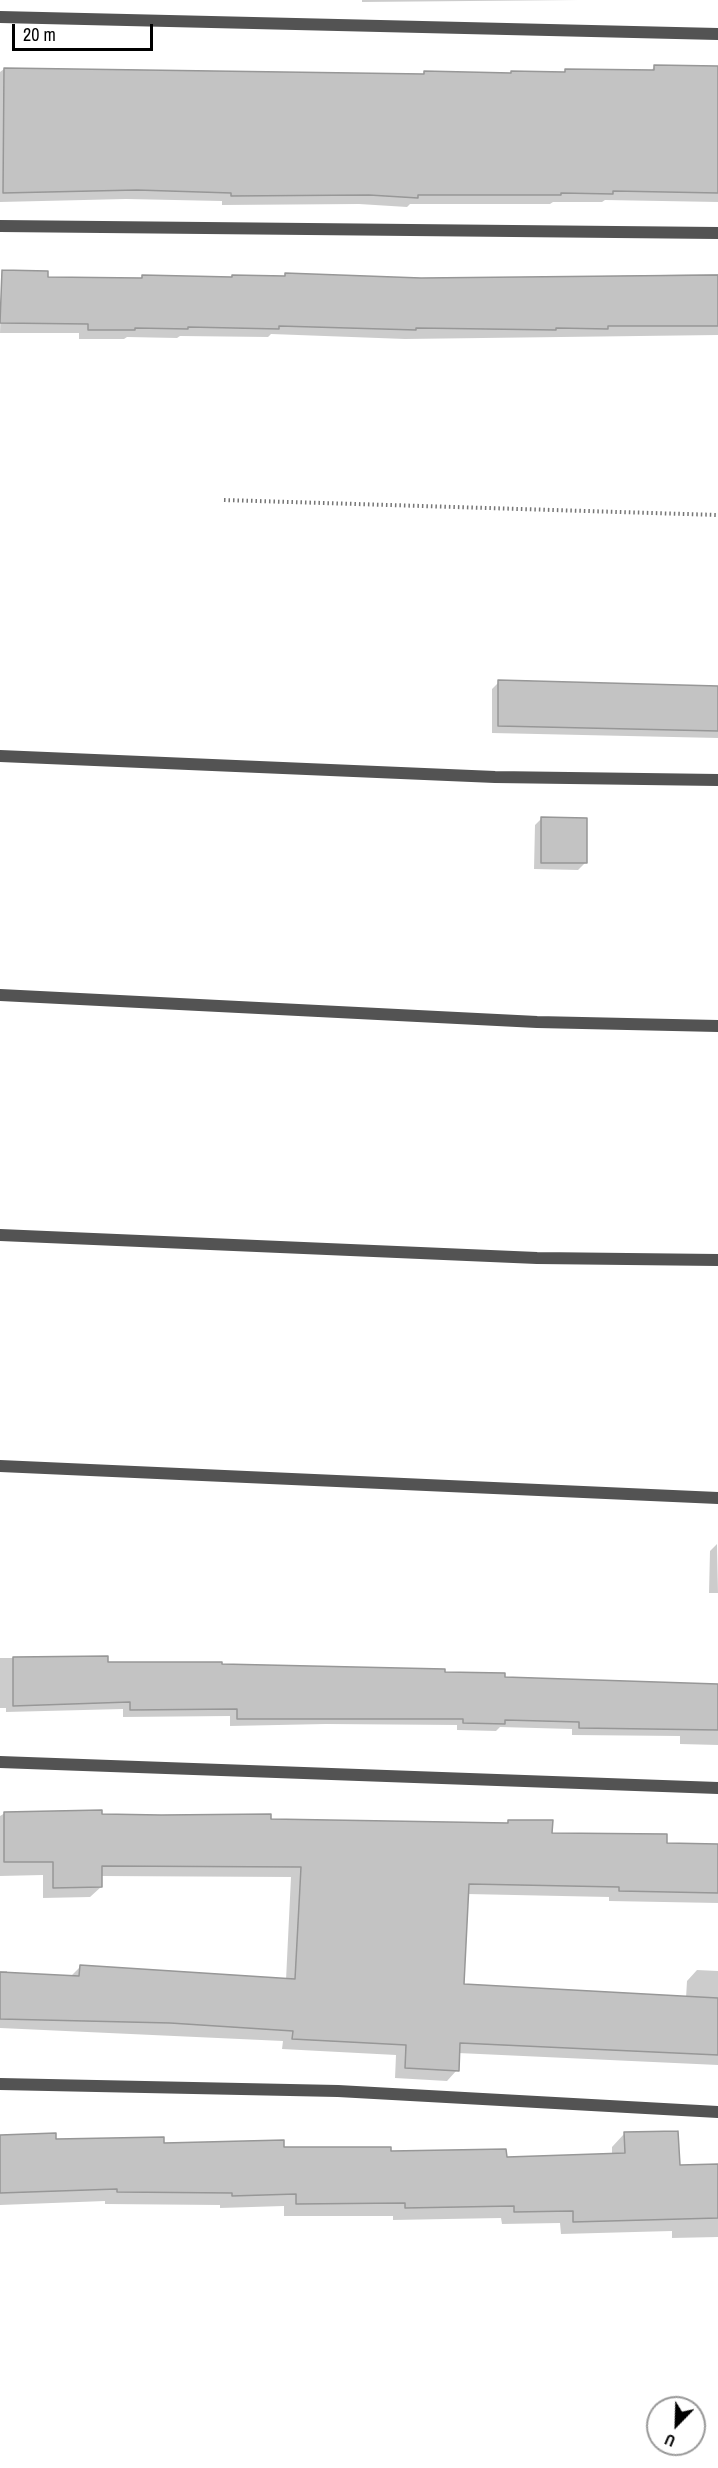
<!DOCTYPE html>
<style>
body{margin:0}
#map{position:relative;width:718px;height:2468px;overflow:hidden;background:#fff;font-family:"Archivo Narrow",sans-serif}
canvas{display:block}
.north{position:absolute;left:646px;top:2396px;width:60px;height:60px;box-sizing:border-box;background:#fff;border:2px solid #999;border-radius:50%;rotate:203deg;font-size:16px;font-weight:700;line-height:24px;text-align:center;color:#000}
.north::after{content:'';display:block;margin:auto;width:21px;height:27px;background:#000;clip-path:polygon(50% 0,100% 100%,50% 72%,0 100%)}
.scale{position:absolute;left:12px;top:24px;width:141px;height:27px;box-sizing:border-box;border:3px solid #000;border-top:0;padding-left:8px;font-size:18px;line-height:21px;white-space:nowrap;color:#000;-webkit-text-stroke:4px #fff;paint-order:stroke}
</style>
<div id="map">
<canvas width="718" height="2468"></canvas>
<div class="north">U</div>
<div class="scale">20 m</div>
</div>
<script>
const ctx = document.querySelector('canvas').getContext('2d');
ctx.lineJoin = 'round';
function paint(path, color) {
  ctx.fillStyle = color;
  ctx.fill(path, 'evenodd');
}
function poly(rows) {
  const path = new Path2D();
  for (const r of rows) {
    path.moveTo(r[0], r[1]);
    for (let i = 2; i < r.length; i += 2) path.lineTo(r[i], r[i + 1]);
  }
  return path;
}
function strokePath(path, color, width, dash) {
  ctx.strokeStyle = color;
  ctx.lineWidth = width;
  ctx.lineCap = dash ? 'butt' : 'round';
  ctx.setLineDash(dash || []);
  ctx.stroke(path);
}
paint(poly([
 [362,0,579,0,362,2],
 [655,66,718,67,718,202,605,200,602,202,553,202,550,204,410,204,407,207,359,204,222,205,222,201,126,199,0,202,0,72,4,69,422,75,424,72,510,74,512,72,563,73,565,71,650,72],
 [2,272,47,278,139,280,142,277,230,279,284,277,286,275,421,279,718,274,718,335,405,339,271,334,268,337,180,336,177,338,127,337,124,339,79,339,79,333,0,333],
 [499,682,718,687,718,738,492,733,492,689],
 [542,818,585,863,578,870,534,869,535,825],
 [717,1544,718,1593,709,1593,710,1551],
 [0,1658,106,1658,106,1664,221,1666,718,1685,718,1745,680,1744,680,1736,572,1735,572,1729,500,1727,496,1731,457,1730,457,1725,326,1724,230,1726,230,1716,123,1717,123,1709,6,1712,6,1708,0,1708],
 [5,1813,506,1824,509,1821,551,1834,666,1845,718,1845,718,1903,609,1901,609,1897,467,1894,462,1985,686,1998,687,1981,697,1970,718,1971,718,2065,458,2053,457,2070,447,2081,395,2078,396,2055,282,2049,283,2041,0,2028,0,1971,7,1971,7,1974,70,1977,80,1967,286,1980,291,1877,101,1876,101,1887,90,1897,43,1898,43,1875,0,1876,0,1816],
 [624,2134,678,2166,718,2165,718,2237,672,2238,672,2231,561,2234,560,2223,502,2224,501,2218,393,2220,393,2216,284,2216,284,2206,220,2208,220,2205,105,2204,105,2201,0,2205,0,2136,54,2141,505,2159,612,2155,612,2147]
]), '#0003');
const building = poly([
 [654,65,718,66,718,193,613,191,613,194,561,193,561,195,418,195,418,198,369,195,231,196,231,193,137,190,3,193,4,68,424,74,424,71,511,73,511,71,565,72,565,69,654,70,654,65],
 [2,270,48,271,48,277,142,278,142,275,232,277,232,275,285,276,285,273,421,278,718,275,718,326,608,326,608,329,556,328,556,330,416,328,416,330,279,326,279,329,188,327,188,329,135,328,135,330,88,330,88,324,0,323,2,270],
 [498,680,718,686,718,731,498,726,498,680],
 [541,817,587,818,587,863,541,863,541,817],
 [108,1656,108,1662,222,1662,222,1664,445,1669,445,1672,505,1673,505,1677,718,1684,718,1730,579,1728,579,1722,505,1720,505,1724,463,1723,463,1719,237,1719,237,1709,130,1710,130,1702,13,1706,13,1657,108,1656],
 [102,1810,102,1814,161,1815,271,1814,271,1819,508,1823,508,1820,553,1820,552,1833,667,1834,667,1843,718,1844,718,1893,619,1891,619,1887,469,1884,464,1984,718,1998,718,2055,460,2043,459,2071,405,2068,406,2045,292,2039,293,2031,170,2023,0,2019,0,1972,79,1976,80,1965,295,1979,301,1867,102,1866,102,1887,53,1888,53,1862,4,1862,4,1812,102,1810],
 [678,2131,680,2165,718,2164,718,2218,573,2222,573,2211,514,2212,514,2206,405,2208,405,2203,296,2204,296,2194,232,2196,232,2193,117,2192,117,2189,0,2193,0,2135,56,2133,56,2139,164,2137,164,2143,284,2140,284,2147,391,2147,391,2151,506,2149,507,2157,625,2153,624,2132,678,2131]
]);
paint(building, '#c3c3c3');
strokePath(building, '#979797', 1.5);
strokePath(poly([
 [224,500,718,515]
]), '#757575', 4, [1.5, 3]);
strokePath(poly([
 [0,17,718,34],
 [0,226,718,233],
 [0,756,495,777,718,780],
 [0,995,537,1022,718,1026],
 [0,1235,537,1258,718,1260],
 [0,1466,718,1498],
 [0,1762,718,1788],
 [0,2084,338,2091,718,2112]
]), '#535353', 12);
</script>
